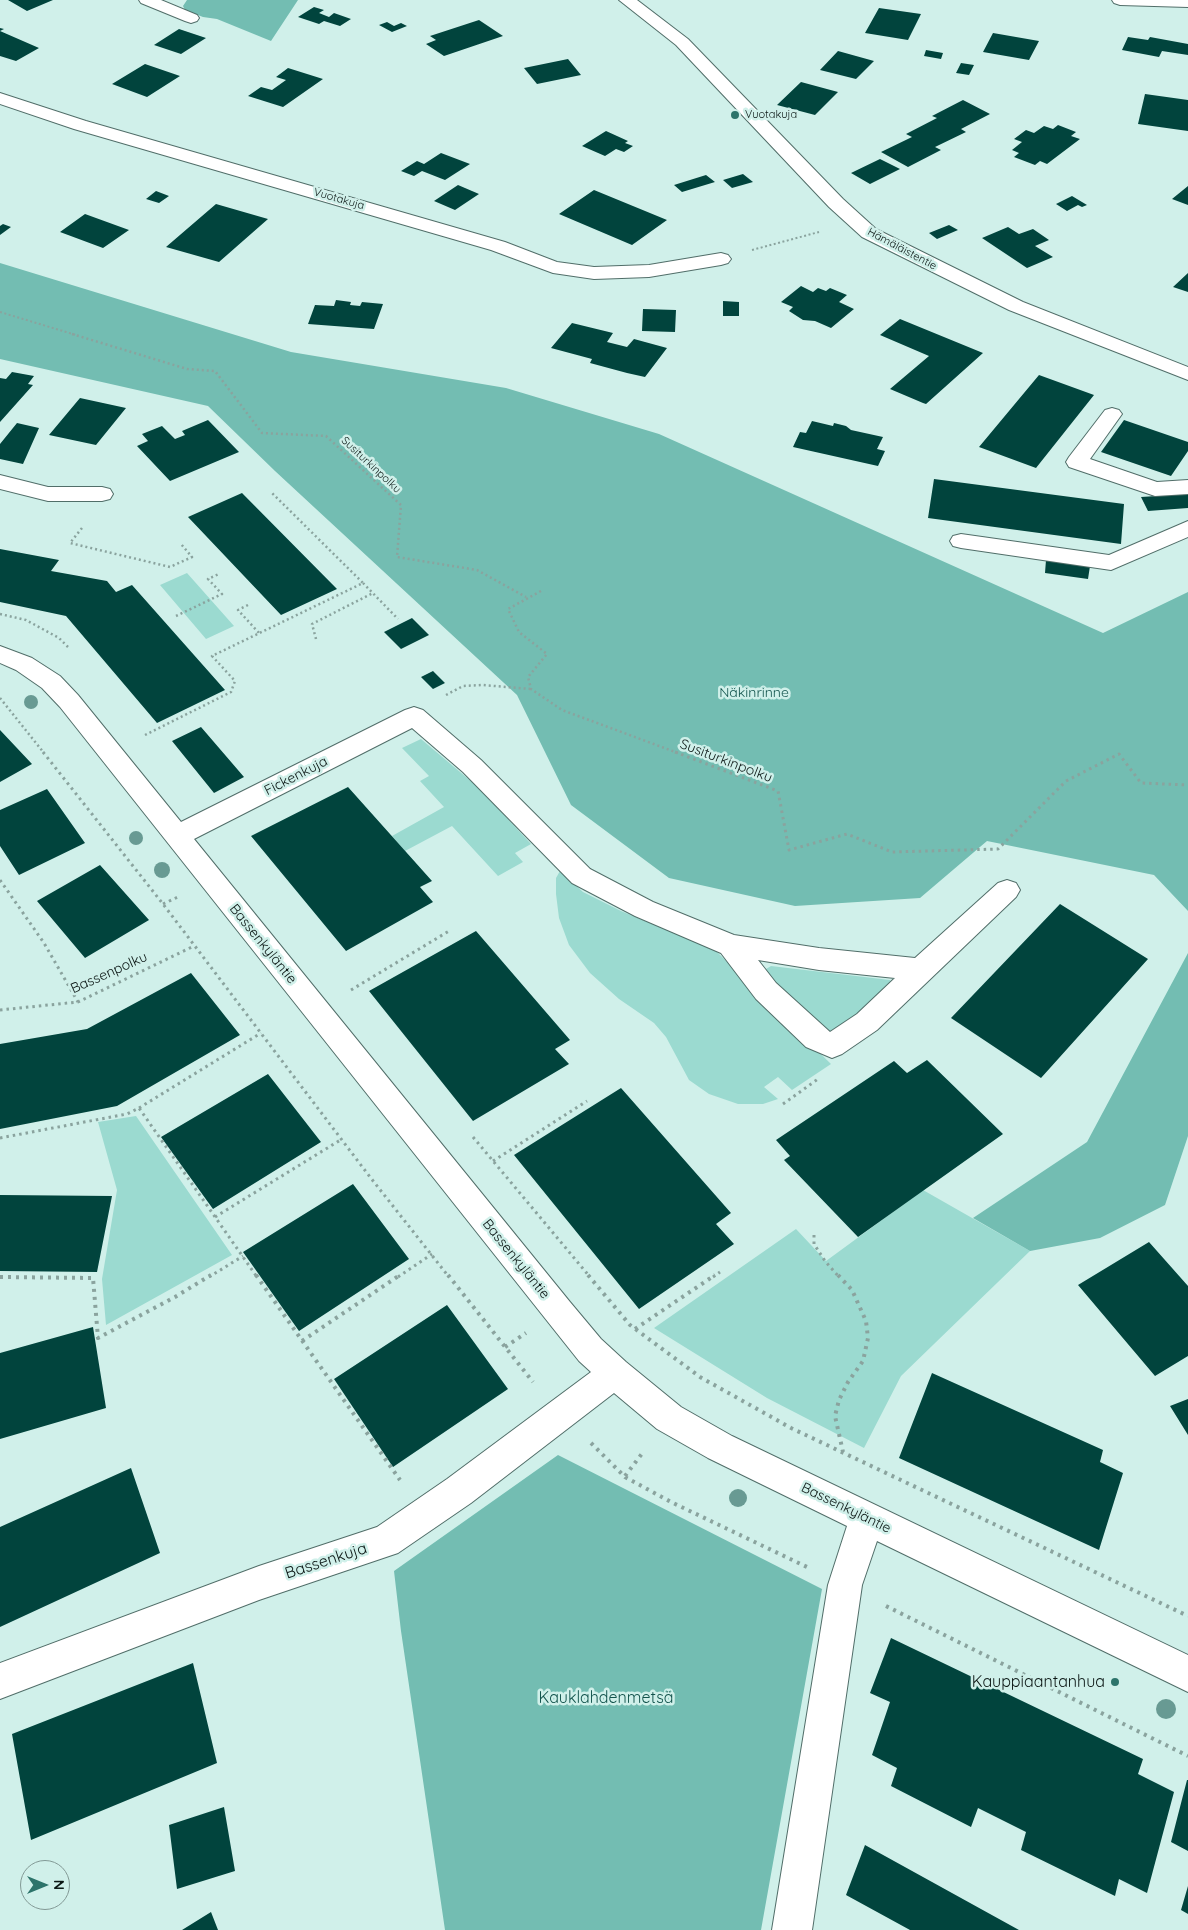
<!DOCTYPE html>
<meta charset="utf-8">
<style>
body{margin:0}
#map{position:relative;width:1188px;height:1930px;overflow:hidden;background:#d0f0ea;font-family:Quicksand,sans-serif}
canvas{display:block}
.north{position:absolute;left:20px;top:1860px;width:50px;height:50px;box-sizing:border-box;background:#d0f0ea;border:1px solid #829995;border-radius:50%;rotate:90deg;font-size:14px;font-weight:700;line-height:20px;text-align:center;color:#0c1715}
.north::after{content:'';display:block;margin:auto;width:18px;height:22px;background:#2d746b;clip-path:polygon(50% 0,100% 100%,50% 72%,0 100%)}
</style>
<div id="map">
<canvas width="1188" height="1930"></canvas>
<div class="north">N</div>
</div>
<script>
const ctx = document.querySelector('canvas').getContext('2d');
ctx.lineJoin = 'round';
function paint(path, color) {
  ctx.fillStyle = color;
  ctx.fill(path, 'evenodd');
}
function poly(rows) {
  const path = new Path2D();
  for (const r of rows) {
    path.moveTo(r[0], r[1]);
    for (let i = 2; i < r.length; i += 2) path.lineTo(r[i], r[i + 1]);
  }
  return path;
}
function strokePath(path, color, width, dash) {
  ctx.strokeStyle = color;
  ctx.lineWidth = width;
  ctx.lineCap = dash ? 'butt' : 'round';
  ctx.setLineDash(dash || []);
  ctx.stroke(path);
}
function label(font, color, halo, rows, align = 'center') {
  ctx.font = font + ' Quicksand,sans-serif';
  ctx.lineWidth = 5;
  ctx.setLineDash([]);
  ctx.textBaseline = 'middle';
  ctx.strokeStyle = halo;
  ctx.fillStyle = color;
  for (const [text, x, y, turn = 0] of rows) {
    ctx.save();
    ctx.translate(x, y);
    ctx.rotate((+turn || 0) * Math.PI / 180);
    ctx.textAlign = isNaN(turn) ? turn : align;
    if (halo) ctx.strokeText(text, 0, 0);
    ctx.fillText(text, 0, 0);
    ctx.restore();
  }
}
paint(poly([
 [187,573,234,626,206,639,160,585],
 [421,739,479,788,531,844,515,853,523,862,498,876,452,826,405,851,392,836,444,807,420,781,429,776,402,748],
 [560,871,583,892,621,911,715,950,831,1064,792,1090,778,1077,764,1087,778,1099,763,1104,738,1104,709,1094,689,1080,666,1037,654,1023,619,999,590,973,569,945,559,918,556,894,556,878],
 [771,966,890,980,896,989,839,1034,827,1034,765,977,766,969],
 [136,1116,232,1255,106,1325,102,1279,117,1190,98,1122],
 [923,1190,1030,1251,901,1376,864,1448,767,1398,654,1328,796,1229,826,1261]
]), '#9bdad0');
paint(poly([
 [187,0,298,0,271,41,217,19,203,17,185,10,183,6],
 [0,263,291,352,506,388,659,434,1103,633,1188,592,1188,911,1154,875,987,841,920,898,795,906,669,878,571,805,517,695,275,471,208,406,0,359],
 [1188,953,1188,1136,1165,1205,1100,1238,1030,1251,973,1218,1087,1142],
 [558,1455,822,1589,761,1930,445,1930,401,1631,394,1571]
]), '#73bdb2');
paint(poly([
 [8,0,53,0,27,11],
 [314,7,324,10,319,13,329,17,334,13,351,19,340,26,324,21,319,24,298,17],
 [879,8,921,14,908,40,865,33],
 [479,20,503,36,444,56,426,44,436,40,430,36],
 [387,22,394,26,401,23,407,26,392,32,379,25],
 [0,28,4,29,0,31,39,48,16,61,0,56],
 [179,29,206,38,181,54,154,45],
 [993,33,1039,41,1029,60,983,52],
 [1128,37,1148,40,1150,37,1188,44,1188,55,1162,51,1159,57,1122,50],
 [926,50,943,53,941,59,924,56],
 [838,51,874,61,856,79,820,70],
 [568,59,581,75,537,84,524,68],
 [961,63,974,65,969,75,956,73],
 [145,64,180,76,147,97,112,84],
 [288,68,323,79,283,107,248,96,261,87,272,90,286,80,276,77],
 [801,82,838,92,815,115,777,105],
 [1145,94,1188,100,1188,131,1138,124],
 [963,100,990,114,961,129,966,132,935,147,941,150,908,167,881,152,912,137,906,134,937,118,932,116],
 [1058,125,1076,132,1071,136,1080,139,1047,164,1040,161,1035,165,1014,157,1019,153,1012,150,1022,142,1014,139,1026,130,1034,133,1044,126,1053,129],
 [606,131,628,141,625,143,633,146,624,152,616,149,605,156,582,146],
 [441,153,470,164,445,180,422,171,414,176,401,171,417,161,424,164],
 [880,159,900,169,870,184,851,173],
 [743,174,753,182,732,188,723,180],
 [706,175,715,182,682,192,674,185],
 [458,185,479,194,455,210,434,201],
 [1188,186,1188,205,1172,199],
 [594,190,667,220,632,245,559,214],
 [156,191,169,196,159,203,146,199],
 [1072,196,1087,205,1082,207,1078,205,1067,211,1056,204],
 [216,204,268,219,219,262,166,247],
 [85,214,129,230,103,248,60,232],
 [3,224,11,227,0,235,0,226],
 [949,225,958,230,937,239,929,233],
 [1008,227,1019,234,1033,229,1049,240,1035,246,1053,257,1027,268,982,238],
 [1188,273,1188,292,1173,287],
 [801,286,813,292,818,288,826,291,830,288,847,295,839,302,854,309,831,328,815,321,803,320,789,311,793,307,781,302],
 [336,300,351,302,350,305,360,306,362,302,383,304,374,329,308,324,315,305,334,306],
 [723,301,739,302,739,316,723,316],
 [643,309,676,310,675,332,642,331],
 [900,319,983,353,926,404,923,403,890,389,929,356,880,335],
 [572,323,613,333,607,342,627,347,634,339,667,348,645,377,627,373,590,363,592,359,551,348],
 [12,372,34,376,28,384,33,385,0,422,0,378,6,379],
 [1039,375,1094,395,1036,468,979,447],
 [80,398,126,408,96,445,49,435],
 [208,420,239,452,170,481,137,446,148,441,142,434,162,426,175,439,185,435,182,431],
 [1124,420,1188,442,1188,451,1171,476,1101,452],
 [812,421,833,426,834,423,846,426,851,430,883,437,877,449,885,451,878,466,793,447,800,432,806,433],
 [17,423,39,428,23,464,0,459,0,444],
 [934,479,1124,504,1121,544,928,518],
 [242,493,337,589,281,615,188,517],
 [1188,494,1188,508,1148,511,1141,497],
 [0,549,59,560,51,571,107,581,116,592,132,585,225,690,157,723,66,616,0,602],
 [1046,560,1090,566,1088,579,1045,573],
 [412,618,429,635,401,649,384,632],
 [433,671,445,683,433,689,421,677],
 [201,727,244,777,214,793,172,741],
 [0,730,32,764,0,782],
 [348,787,432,881,420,887,433,902,346,951,251,836],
 [47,789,85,843,19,875,0,846,0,810],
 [100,865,149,920,85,958,37,901],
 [1060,904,1148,959,1041,1078,951,1018],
 [476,931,570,1040,555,1049,569,1064,473,1121,369,991],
 [191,973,240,1035,117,1106,0,1129,0,1044,87,1029],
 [927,1060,1003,1134,858,1237,784,1160,790,1156,776,1140,894,1061,907,1073],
 [268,1074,321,1142,213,1209,161,1137],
 [621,1088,731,1213,716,1224,734,1244,639,1309,514,1155],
 [353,1184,409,1259,299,1331,243,1252],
 [0,1195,112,1196,97,1272,0,1271],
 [1149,1242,1188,1286,1188,1356,1155,1376,1078,1285],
 [447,1305,508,1389,393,1467,334,1379],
 [93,1327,106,1408,0,1439,0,1353],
 [932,1373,1103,1450,1100,1462,1123,1473,1099,1550,899,1458],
 [1188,1399,1188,1435,1170,1406],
 [131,1468,160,1553,0,1627,0,1527],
 [891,1638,1143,1759,1138,1774,1174,1792,1147,1893,1119,1879,1115,1896,1021,1850,1026,1832,978,1808,971,1827,891,1786,897,1768,872,1755,890,1702,870,1693],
 [193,1663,217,1763,31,1840,12,1734],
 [1187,1780,1188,1780,1188,1851,1171,1842],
 [224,1807,235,1871,177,1889,169,1825],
 [865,1845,1019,1930,910,1930,846,1895],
 [1188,1886,1188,1914,1181,1910],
 [211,1912,218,1930,182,1930]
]), '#01443d');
const minor = poly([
 [139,0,161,0,197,15,199,18,197,21,191,23,185,21,141,3,139,0],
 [619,0,637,0,688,39,843,199,876,229,1023,302,1188,367,1188,380,1009,310,862,237,829,207,676,45,619,0],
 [1112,0,1188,0,1188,7,1120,5,1114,3,1112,0],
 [0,93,86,121,505,242,557,262,594,267,649,265,721,253,728,255,731,259,728,263,721,265,649,277,594,279,553,273,491,250,74,129,0,104,0,93],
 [1112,408,1119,410,1122,414,1090,459,1157,482,1188,480,1188,494,1155,496,1069,467,1066,462,1069,457,1105,410,1112,408],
 [0,475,48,487,102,487,110,489,113,494,110,499,102,501,48,501,0,489,0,475],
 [1188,521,1188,537,1111,570,961,548,953,546,950,541,953,536,961,534,1109,555,1188,521],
 [0,646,32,658,60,676,78,695,181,822,405,710,414,707,423,710,481,760,590,869,653,902,734,935,819,948,915,958,998,883,1007,880,1016,883,1020,890,1016,897,877,1030,842,1054,832,1058,806,1047,756,999,721,953,635,916,572,883,463,772,412,728,194,839,570,1302,601,1339,626,1362,681,1407,732,1436,1188,1655,1188,1692,877,1541,862,1585,812,1930,772,1930,828,1585,847,1526,708,1458,657,1429,614,1393,471,1503,398,1553,259,1600,0,1699,0,1663,259,1566,377,1527,447,1479,591,1372,579,1361,548,1322,60,707,42,688,16,670,0,663,0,646],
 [758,960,819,970,895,978,857,1014,830,1032,776,983,758,960]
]);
strokePath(minor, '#516e69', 2);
strokePath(poly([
 [752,250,819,232],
 [0,312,76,335]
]), '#8aa39e', 2, [2, 2.5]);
strokePath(poly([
 [72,334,187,369,215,371,262,433,326,436,401,505,397,557,477,570,526,597],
 [82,528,70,543,170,567,192,557,181,544],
 [363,583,398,619],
 [541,591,508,609,519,632,547,654,528,677,531,689,562,710,678,753],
 [248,605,238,610,259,633],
 [0,614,26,620,59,638,70,649],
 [176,616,222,594,208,579,219,574],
 [316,639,312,624,373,593],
 [446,695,463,686,483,685,531,689],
 [0,698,44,753],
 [145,735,231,692,235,681,212,656,363,583,271,492]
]), '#8aa39e', 2.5, [2, 3]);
strokePath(poly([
 [43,752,163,904,370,1177,449,1277],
 [675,752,778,791,789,850,847,834,892,852,998,849,1066,781,1119,754,1141,783,1188,785],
 [0,880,44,943,78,1002],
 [163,904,178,897],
 [351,990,449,931],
 [0,1010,78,1002,194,946],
 [783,1104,818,1079],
 [139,1108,261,1033],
 [473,1137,590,1277],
 [0,1138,127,1114,139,1108,257,1277],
 [493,1161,587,1101],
 [215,1217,342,1139],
 [814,1235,814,1244,825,1261,839,1277],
 [209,1277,243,1256],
 [398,1277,432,1254],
 [713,1277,720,1272]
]), '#8aa39e', 3, [2.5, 4]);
strokePath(poly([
 [256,1275,400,1480],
 [448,1275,533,1382],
 [588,1275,630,1325,700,1377,791,1428,1188,1616],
 [838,1275,852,1290,866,1321,868,1338,863,1361,848,1382,839,1400,835,1416,843,1452],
 [0,1277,93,1278,98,1338,175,1297,211,1275],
 [635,1329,715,1275],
 [302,1341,400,1275],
 [505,1347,526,1333],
 [591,1443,625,1477,671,1502,807,1567],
 [625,1476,644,1451],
 [886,1606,1188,1756]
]), '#8aa39e', 4, [3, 5]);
paint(minor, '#fff');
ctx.fillStyle = '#689a93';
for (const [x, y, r] of [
 [31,702,7],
 [136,838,7],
 [162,870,8],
 [738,1498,9],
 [1166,1709,10]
]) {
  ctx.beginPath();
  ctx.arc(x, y, r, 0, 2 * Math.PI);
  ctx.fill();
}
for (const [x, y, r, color] of [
 [735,115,5,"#2d746b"],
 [1115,1682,5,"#2d746b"]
]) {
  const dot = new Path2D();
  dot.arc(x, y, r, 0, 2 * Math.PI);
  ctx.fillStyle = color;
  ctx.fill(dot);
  strokePath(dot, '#d0f0ea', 2);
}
label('11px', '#0c1715', '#d0f0ea', [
 ["Vuotakuja",745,115]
], 'left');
label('11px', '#0c1715', '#d0f0ea', [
 ["Vuotakuja",339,199,16],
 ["Hämäläistentie",902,249,28],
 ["Susiturkinpolku",371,465,43]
]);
label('14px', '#12534c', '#d0f0ea', [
 ["Näkinrinne",754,693]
]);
label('14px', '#0c1715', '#d0f0ea', [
 ["Susiturkinpolku",726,761,21],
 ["Fickenkuja",296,776,-27],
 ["Bassenkyläntie",263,944,51],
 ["Bassenpolku",109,973,-24],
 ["Bassenkyläntie",516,1259,51],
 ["Bassenkyläntie",846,1508,26]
]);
label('16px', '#0c1715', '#d0f0ea', [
 ["Bassenkuja",326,1561,-18]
]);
label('16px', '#0c1715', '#d0f0ea', [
 ["Kauppiaantanhua",1105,1682]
], 'right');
label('16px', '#12534c', '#d0f0ea', [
 ["Kauklahdenmetsä",606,1698]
]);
</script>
